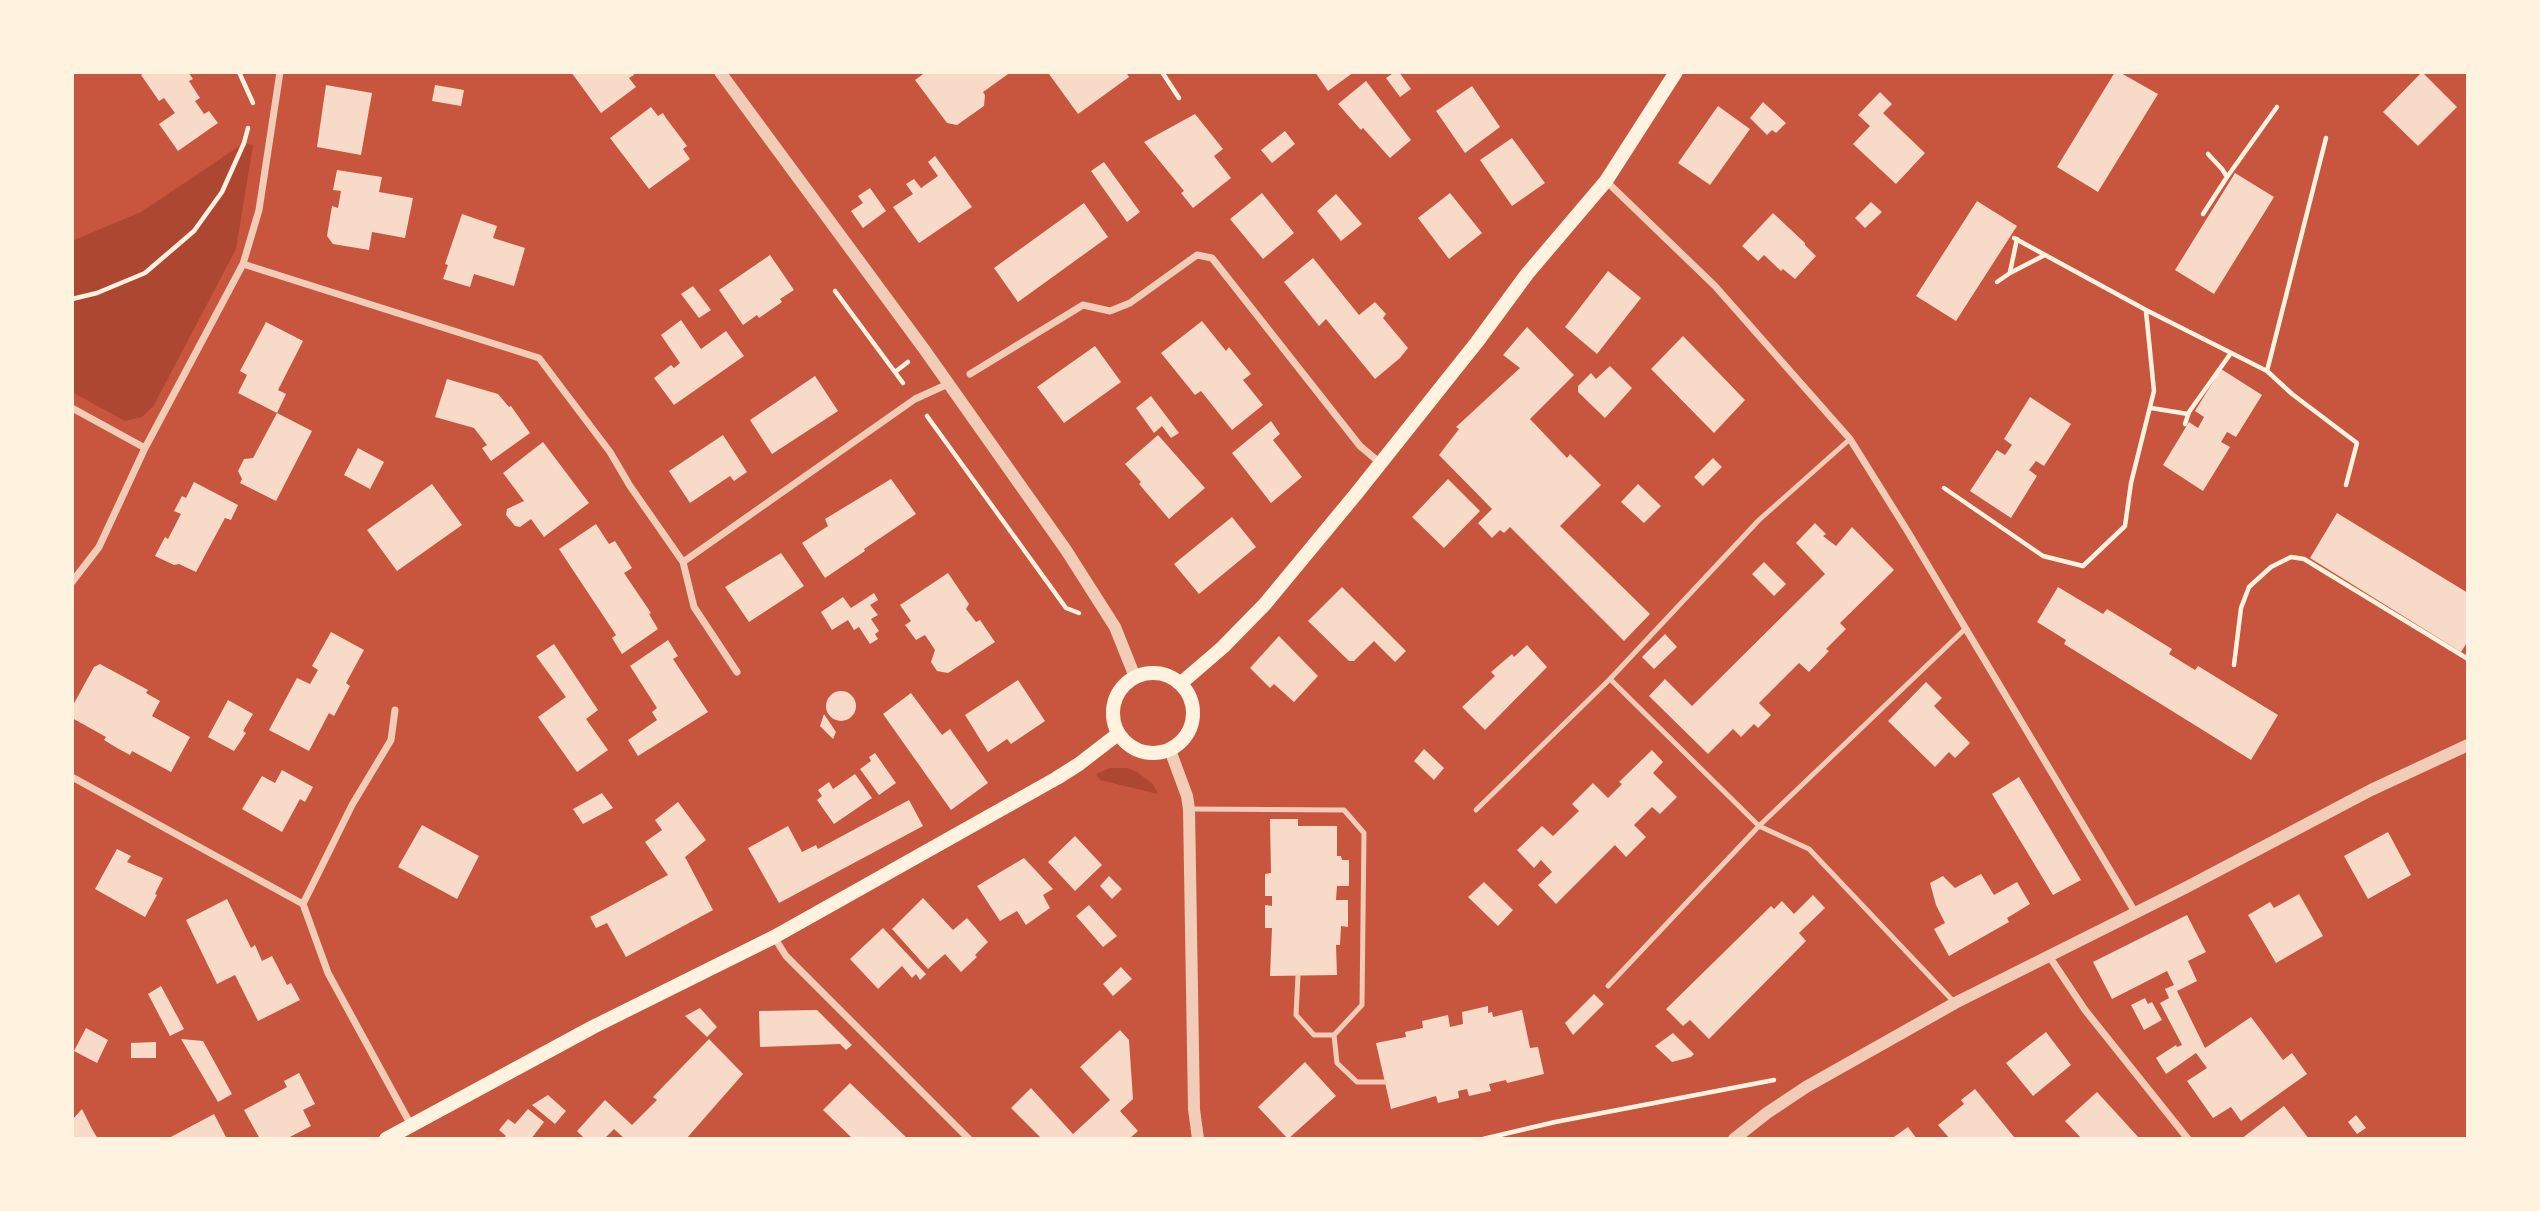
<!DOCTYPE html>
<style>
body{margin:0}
#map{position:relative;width:2540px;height:1211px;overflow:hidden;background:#c8553d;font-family:"Source Sans 3",sans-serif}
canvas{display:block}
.frame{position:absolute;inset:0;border:74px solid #fff3e0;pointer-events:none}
</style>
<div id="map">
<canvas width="2540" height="1211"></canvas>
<div class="frame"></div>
</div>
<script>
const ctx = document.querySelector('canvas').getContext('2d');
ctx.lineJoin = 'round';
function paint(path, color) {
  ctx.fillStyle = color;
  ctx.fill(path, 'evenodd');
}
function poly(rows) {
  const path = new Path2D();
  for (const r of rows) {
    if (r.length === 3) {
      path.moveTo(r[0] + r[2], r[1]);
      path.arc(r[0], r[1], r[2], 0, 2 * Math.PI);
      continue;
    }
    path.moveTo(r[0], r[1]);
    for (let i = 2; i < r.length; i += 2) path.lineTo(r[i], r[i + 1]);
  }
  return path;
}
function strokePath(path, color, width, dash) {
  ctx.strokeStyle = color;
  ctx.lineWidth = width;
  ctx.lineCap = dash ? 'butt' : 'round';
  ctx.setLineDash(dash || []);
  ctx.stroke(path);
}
paint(poly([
 [244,143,253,145,236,249,154,405,142,417,125,421,72,392,72,241,141,212],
 [1110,768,1127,768,1137,772,1153,784,1158,794,1100,780,1096,774]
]), '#ae4732');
paint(poly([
 [146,72,188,72,193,79,189,81,200,98,195,101,204,114,209,111,218,123,178,151,159,124,175,113,164,98,159,101,141,75],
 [571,72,632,72,634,75,629,78,636,87,601,113],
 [926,72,1011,72,983,92,985,95,984,106,957,125,947,123,915,80],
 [1053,72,1126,72,1129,77,1078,114,1049,74],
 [1315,72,1354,72,1328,91],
 [1395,72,1399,72,1411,89,1400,97,1386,78],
 [2115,72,2119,72,2158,94,2098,192,2057,167],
 [2422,72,2457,107,2418,146,2383,112],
 [1366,81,1411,140,1390,158,1363,128,1361,130,1338,104],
 [326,85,372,93,361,155,317,147],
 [435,85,464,90,461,106,432,101],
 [1472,86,1500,127,1465,153,1436,111],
 [1880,92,1892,104,1883,113,1925,153,1896,184,1853,144,1870,126,1858,115],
 [1763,102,1786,123,1776,133,1772,130,1767,135,1750,118],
 [1718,106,1750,129,1710,185,1678,163],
 [651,107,658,116,663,113,666,118,687,146,683,149,690,159,649,189,610,138],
 [1195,114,1223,149,1214,156,1231,178,1193,208,1181,193,1184,191,1144,142],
 [1285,131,1295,144,1272,163,1261,150],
 [1512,138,1545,183,1512,206,1480,160],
 [935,156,972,207,919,243,893,207,913,194,906,184,914,179,921,188,938,176,928,162],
 [1104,162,1140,212,1127,222,1091,171],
 [337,170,382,177,379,192,413,198,405,238,372,232,369,250,333,244,327,236,332,206,338,208,341,191,333,190],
 [2235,173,2274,197,2214,294,2175,270],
 [870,188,886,211,863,228,851,211,863,203,858,196],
 [1262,193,1294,233,1263,259,1230,219],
 [1450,193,1482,233,1449,259,1418,218],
 [1336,194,1362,224,1341,241,1317,211],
 [1977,201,2017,226,1956,321,1916,296],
 [1871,202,1882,212,1865,228,1855,218],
 [1084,203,1108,237,1018,302,994,268],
 [1773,213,1805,243,1805,245,1816,256,1795,279,1783,269,1781,271,1764,255,1758,261,1742,246],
 [462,214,497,226,493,238,525,248,514,286,474,274,470,287,443,279,448,265,445,264],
 [770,255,794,290,780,299,782,302,759,318,757,315,743,325,719,290],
 [1313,258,1359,315,1375,302,1386,314,1383,318,1408,348,1400,358,1375,379,1326,319,1319,326,1284,282],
 [1608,271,1641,298,1597,354,1565,327],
 [693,286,711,310,699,318,681,294],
 [681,320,701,349,726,331,744,356,674,405,654,378,671,365,674,368,680,363,661,335],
 [1202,321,1226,351,1229,347,1251,374,1243,380,1263,405,1232,430,1201,391,1195,395,1161,353],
 [266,322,303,341,278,390,286,394,277,413,238,393,247,375,240,371],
 [1527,327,1574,375,1530,419,1567,458,1570,454,1601,485,1560,526,1650,614,1624,641,1510,527,1504,533,1500,530,1492,538,1478,523,1492,509,1439,455,1459,429,1456,427,1520,368,1503,355],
 [1683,336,1745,400,1714,433,1651,369],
 [1095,346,1121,382,1064,423,1037,387],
 [1610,366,1632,388,1605,418,1578,392,1578,386,1591,373,1596,379],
 [2221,369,2262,395,2236,437,2227,432,2221,442,2230,447,2203,491,2163,465,2189,422,2198,428,2204,417,2195,411],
 [815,376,838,411,772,454,750,420],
 [447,379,498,394,509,407,511,406,530,433,491,461,482,448,487,445,474,428,435,417],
 [1151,396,1179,433,1171,438,1162,426,1154,433,1136,408],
 [2030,397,2071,424,2044,466,2036,461,2029,470,2037,476,2011,518,1970,491,1997,450,2005,455,2012,445,2004,439],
 [277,413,312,431,276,501,240,483,242,479,238,471,244,459,253,458],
 [1271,421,1280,434,1273,440,1302,477,1271,503,1232,453],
 [723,435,747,472,734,481,730,476,690,503,669,471],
 [1158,435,1205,488,1169,519,1139,484,1141,482,1125,464],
 [543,442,589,503,544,537,531,519,520,527,515,526,506,515,507,509,524,501,503,473],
 [358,448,384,462,370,489,344,475],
 [1713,458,1722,467,1703,486,1694,477],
 [891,479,916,514,864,549,865,551,825,578,802,543,828,526,825,519],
 [1448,479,1480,511,1444,548,1412,517],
 [194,482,238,505,231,520,225,518,196,572,179,564,174,565,155,556,165,537,168,539,181,514,174,511,182,496,186,498],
 [432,484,462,525,397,571,367,530],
 [1638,484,1661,506,1644,523,1621,502],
 [2337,513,2468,593,2468,641,2461,652,2310,558],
 [1232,517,1256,547,1199,594,1174,564],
 [1815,523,1826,534,1823,536,1836,546,1852,527,1894,570,1840,623,1846,629,1826,649,1829,651,1809,672,1799,663,1759,703,1771,715,1758,728,1754,724,1741,737,1733,729,1708,754,1649,696,1665,679,1692,706,1825,574,1796,543],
 [596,524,609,544,615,541,632,568,624,573,651,613,649,614,658,629,622,654,612,638,616,635,559,549],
 [781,553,804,586,749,622,725,587],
 [1764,562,1786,584,1774,596,1752,574],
 [948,573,969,604,966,609,976,622,980,620,995,642,948,673,937,671,931,662,935,650,925,635,916,640,905,625,911,621,900,605],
 [1342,587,1406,651,1395,662,1374,641,1354,661,1349,661,1308,621],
 [2058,587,2103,614,2107,609,2172,649,2169,654,2195,670,2198,666,2278,715,2251,760,2064,644,2066,640,2037,622],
 [874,593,878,600,870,605,878,615,871,619,879,631,875,634,878,639,870,644,859,627,854,630,848,620,832,630,821,612,843,597,851,608],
 [331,632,364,650,346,683,350,686,334,716,329,713,309,751,269,730,297,678,310,684,318,670,312,666],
 [1665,634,1677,647,1654,669,1642,657],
 [1279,636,1318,676,1294,702,1274,684,1270,688,1250,668],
 [668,640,678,656,673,659,708,712,638,756,628,740,657,720,652,712,657,708,630,666],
 [554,644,598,710,586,719,608,750,577,772,538,717,566,697,536,656],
 [1527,645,1547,667,1485,730,1462,707,1495,676,1491,672,1512,654,1514,657],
 [100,664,148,690,146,693,160,701,152,716,190,737,171,772,132,751,130,755,117,748,104,740,106,737,72,718,72,707,94,667],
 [1018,680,1045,721,1011,744,1007,739,988,752,965,715],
 [1926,682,1942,698,1934,706,1970,743,1955,758,1949,752,1935,767,1888,721],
 [841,706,15],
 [911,693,942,735,950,729,988,783,951,810,883,714],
 [228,700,253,714,243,731,246,733,234,751,208,737],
 [824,714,836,732,833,739,820,726],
 [1424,749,1444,768,1434,780,1414,761],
 [1652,750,1663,762,1653,773,1677,797,1660,814,1652,807,1634,825,1646,837,1626,857,1615,845,1556,904,1538,885,1552,872,1541,860,1534,868,1517,850,1542,826,1553,836,1579,811,1572,804,1593,783,1608,798,1622,784,1619,782],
 [875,753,896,783,879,795,860,769,871,761,869,757],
 [282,770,313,787,305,802,300,799,282,832,242,809,262,776,275,783],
 [855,774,872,798,834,824,817,800,822,796,818,790,829,782,833,789],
 [2019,777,2081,880,2053,895,1992,794],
 [602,793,613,808,583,824,573,809],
 [909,800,923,826,779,903,748,848,788,826,802,852,816,845,818,849],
 [678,802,706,840,685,857,713,910,626,957,607,923,596,928,590,917,668,875,645,842,662,830,655,820],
 [1270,819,1298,819,1298,826,1337,826,1337,856,1341,856,1342,860,1349,860,1349,886,1337,886,1336,900,1348,900,1348,927,1341,926,1340,945,1336,945,1337,975,1270,976,1272,928,1265,928,1265,905,1272,906,1272,896,1265,896,1265,874,1271,873],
 [422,825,479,856,457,899,398,867],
 [2388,832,2411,875,2368,899,2344,856],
 [1075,836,1102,865,1075,891,1048,862],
 [117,849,131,856,127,862,163,878,155,894,157,895,145,917,95,889],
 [1024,858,1053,889,1043,895,1050,908,1026,925,1017,911,1000,921,977,886],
 [1981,874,1994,895,2017,882,2030,904,2007,918,2009,922,1949,956,1934,929,1945,923,1936,905,1930,883,1943,876,1955,888],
 [1109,876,1122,889,1112,899,1100,886],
 [1484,882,1513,910,1498,926,1468,897],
 [2299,894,2323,936,2276,963,2248,915,2270,902,2274,908],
 [1813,895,1825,908,1799,933,1806,941,1709,1039,1690,1020,1683,1026,1666,1009,1771,906,1774,909,1782,901,1794,914],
 [923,898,953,930,967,918,988,942,975,955,977,957,961,972,945,954,928,969,892,929],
 [227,899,251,948,255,945,262,961,272,956,287,985,291,983,300,1000,258,1021,235,975,217,984,186,920],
 [1089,905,1117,936,1103,947,1076,916],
 [2187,915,2206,952,2188,961,2197,981,2177,991,2205,1048,2251,1017,2283,1060,2292,1053,2307,1074,2241,1121,2231,1107,2213,1118,2187,1081,2207,1068,2196,1053,2166,1074,2156,1058,2176,1045,2177,1047,2182,1045,2160,1003,2169,998,2165,989,2174,985,2167,971,2112,999,2093,962],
 [883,928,926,974,920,980,916,974,912,978,902,966,878,989,850,959],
 [1121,967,1132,979,1113,996,1103,984],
 [161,986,184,1029,170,1036,148,994],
 [1594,994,1604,1004,1573,1035,1565,1023],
 [2145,998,2148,1004,2152,1002,2162,1020,2144,1030,2131,1005],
 [1488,1006,1488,1013,1492,1012,1493,1017,1522,1010,1530,1048,1538,1047,1544,1074,1507,1083,1506,1080,1489,1084,1491,1091,1469,1096,1467,1089,1458,1091,1459,1098,1438,1103,1436,1096,1391,1109,1376,1043,1406,1037,1405,1032,1423,1028,1422,1021,1448,1015,1450,1027,1463,1024,1462,1012],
 [700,1008,717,1027,707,1037,685,1016],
 [817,1010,852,1045,846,1050,840,1044,760,1047,759,1011],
 [86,1028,108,1040,97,1063,74,1051],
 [1120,1030,1129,1040,1133,1099,1120,1111,1138,1131,1129,1139,1042,1139,1011,1108,1031,1088,1073,1134,1110,1100,1080,1067],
 [2046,1032,2071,1065,2033,1096,2006,1063],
 [1673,1033,1694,1054,1691,1057,1672,1062,1655,1046],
 [181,1039,203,1041,232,1094,218,1102],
 [709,1039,743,1074,686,1139,625,1139,614,1129,604,1139,585,1139,577,1131,605,1100,632,1125,657,1100,653,1097],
 [156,1042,156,1058,131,1058,131,1043],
 [1305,1062,1336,1096,1288,1139,1258,1107],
 [299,1073,315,1104,303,1110,311,1126,286,1139,260,1139,244,1110,287,1087,284,1081],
 [850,1083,878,1110,908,1139,853,1139,823,1110],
 [1975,1089,2014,1137,2011,1139,1950,1139,1938,1125,1964,1104,1961,1100],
 [2097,1092,2140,1139,2082,1139,2065,1121],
 [548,1095,566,1111,555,1124,532,1105],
 [2284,1106,2309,1139,2241,1139],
 [82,1109,92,1129,98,1139,72,1139,72,1120],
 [528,1109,544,1122,531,1139,502,1139,506,1136,499,1130,508,1119,515,1124],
 [214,1114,227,1139,167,1139,201,1121],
 [2356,1115,2366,1128,2357,1134,2348,1122],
 [1908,1127,1917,1139,1891,1139]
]), '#f7dbc8');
strokePath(poly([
 [239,72,253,103],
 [1162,72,1179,98],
 [2227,177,2277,107],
 [2203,214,2227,177,2222,169,2208,154],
 [2014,238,2146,310,2267,371,2292,394,2357,443,2346,485],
 [2010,272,2017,239],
 [1997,282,2010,273,2043,256],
 [835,291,903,383],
 [72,299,97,293,145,273,194,231,222,192,244,143,248,128],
 [2267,371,2326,138],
 [895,372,908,362],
 [2151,408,2188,414],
 [927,416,1066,608,1079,613],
 [2185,424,2189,412,2231,353],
 [1944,488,2043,556,2083,566,2125,526,2131,483,2154,391,2146,311],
 [2234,665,2241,608,2249,587,2271,567,2291,557,2304,559,2468,659],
 [1483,1139,1555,1122,1774,1080]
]), '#fff3e0', 4.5);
strokePath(poly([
 [1850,439,1759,520,1610,679,1759,826,1809,849,1955,1003],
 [1189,809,1344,810,1364,833,1362,1005,1334,1035,1314,1035,1296,1015,1298,976],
 [1476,810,1610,679],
 [1608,986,1759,826,1965,629],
 [1334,1035,1337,1063,1357,1082,1385,1082]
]), '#f1ccb7', 5);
strokePath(poly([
 [1606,181,1715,286,1850,439,1908,532,2135,912],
 [243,264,539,358,610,452,630,486,683,562,915,399,948,384],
 [970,374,1083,305,1110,311,1130,303,1197,255,1212,258,1360,446,1379,462],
 [72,408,145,448],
 [683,562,694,607,737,672],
 [72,582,99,547,145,448,243,264,259,210,280,72],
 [72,777,303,904,328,973,411,1125],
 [303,904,352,805,391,740,395,710],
 [774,937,786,956,969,1139],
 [2049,956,2085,1010,2188,1139]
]), '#f1ccb7', 7);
strokePath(poly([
 [720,72,924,349,1066,550,1115,627,1135,677],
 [1170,750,1187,796,1189,809,1194,1109,1198,1139],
 [1734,1139,1767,1113,1806,1087,1955,1003,2185,888,2371,790,2468,745]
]), '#f1ccb7', 12);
strokePath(poly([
 [1153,713,40],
 [1180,684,1223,647,1265,604,1356,494,1477,342,1527,274,1606,181,1676,72],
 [386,1139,593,1027,774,937,1057,778,1079,764,1118,734]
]), '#fff3e0', 14);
</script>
